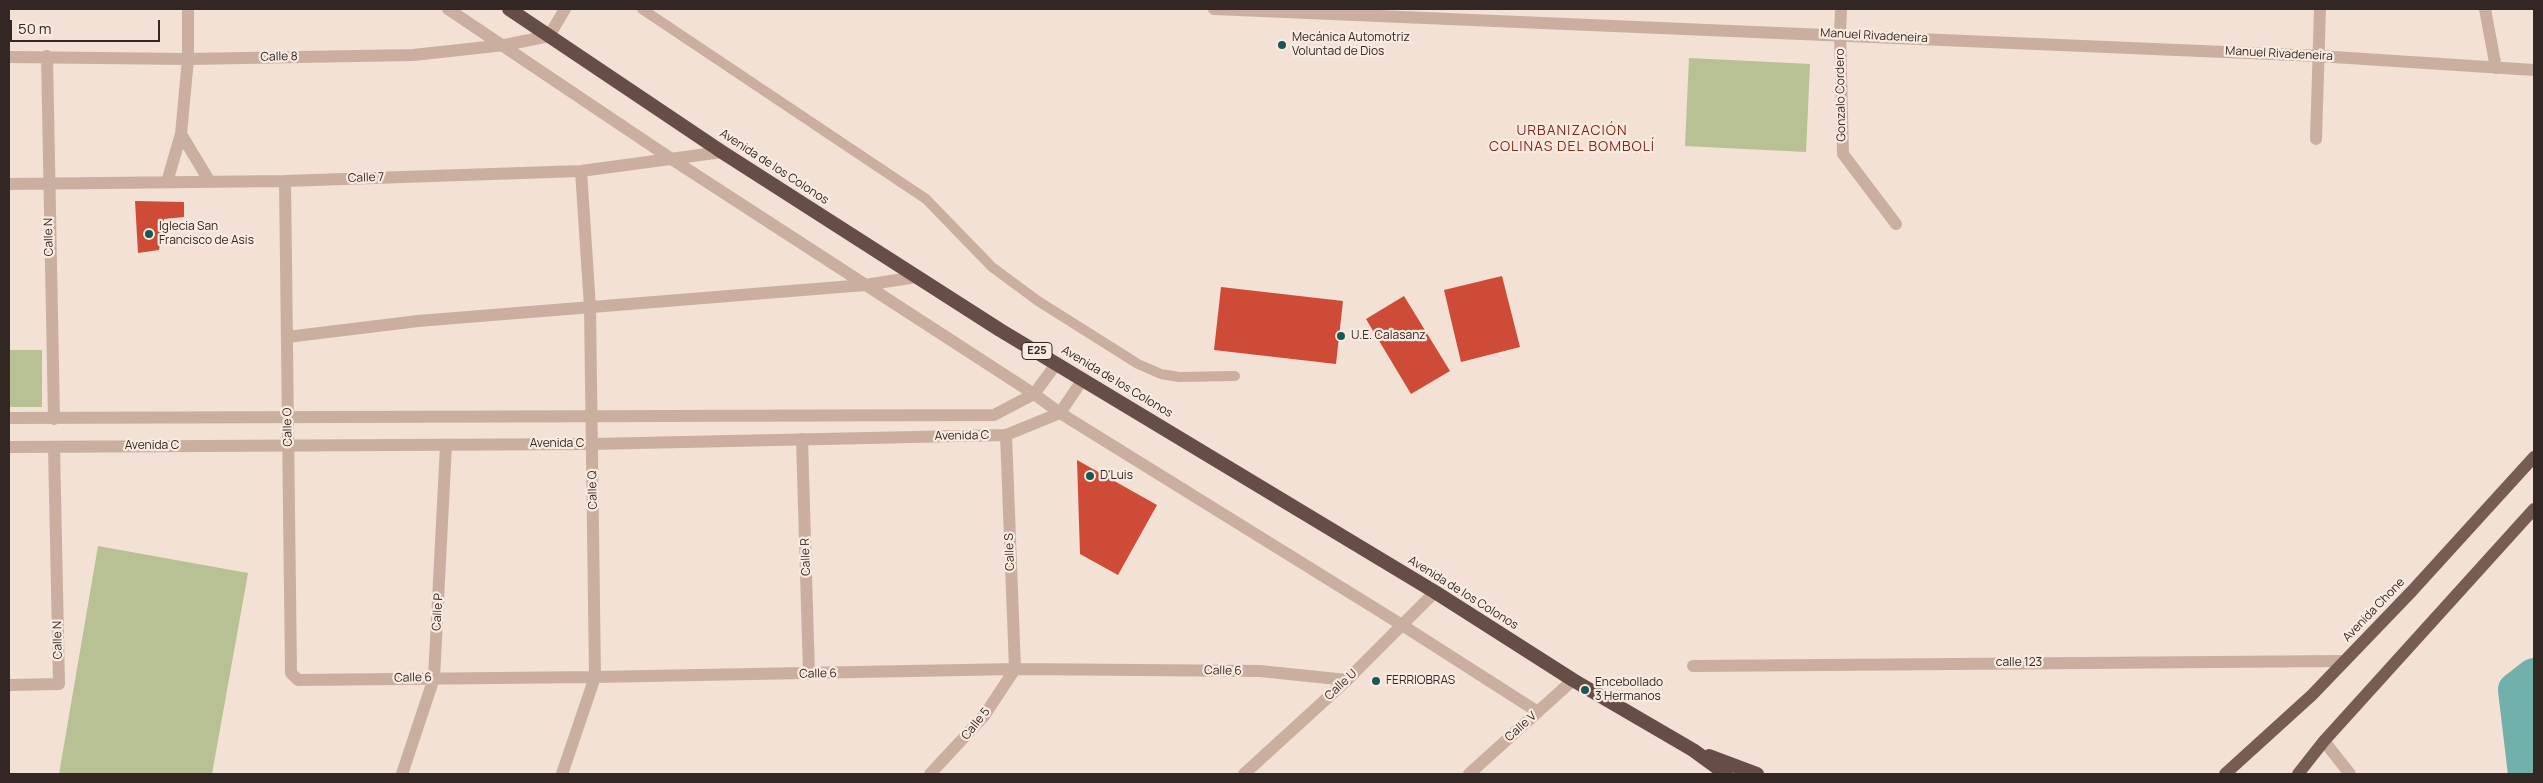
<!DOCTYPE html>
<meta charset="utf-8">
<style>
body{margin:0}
#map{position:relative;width:2543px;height:783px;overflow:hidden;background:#f2e1d4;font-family:Manrope,sans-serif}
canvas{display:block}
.frame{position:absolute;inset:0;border:10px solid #332724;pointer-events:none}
.scale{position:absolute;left:10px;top:20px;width:150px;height:22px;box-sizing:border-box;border:2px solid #332724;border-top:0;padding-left:6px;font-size:15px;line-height:18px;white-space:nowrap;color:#332724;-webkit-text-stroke:4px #faebe1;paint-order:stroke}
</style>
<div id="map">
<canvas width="2543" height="783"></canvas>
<div class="frame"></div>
<div class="scale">50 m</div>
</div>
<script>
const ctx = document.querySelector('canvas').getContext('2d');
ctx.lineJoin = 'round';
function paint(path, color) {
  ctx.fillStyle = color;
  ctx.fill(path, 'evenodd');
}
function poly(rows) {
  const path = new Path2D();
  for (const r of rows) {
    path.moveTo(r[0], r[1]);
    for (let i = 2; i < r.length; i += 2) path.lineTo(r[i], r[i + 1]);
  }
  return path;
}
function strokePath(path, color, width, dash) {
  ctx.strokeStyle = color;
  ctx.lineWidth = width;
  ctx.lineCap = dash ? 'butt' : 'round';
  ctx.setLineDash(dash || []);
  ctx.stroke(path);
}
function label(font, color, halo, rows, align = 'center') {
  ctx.font = font + ' Manrope,sans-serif';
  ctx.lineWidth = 4.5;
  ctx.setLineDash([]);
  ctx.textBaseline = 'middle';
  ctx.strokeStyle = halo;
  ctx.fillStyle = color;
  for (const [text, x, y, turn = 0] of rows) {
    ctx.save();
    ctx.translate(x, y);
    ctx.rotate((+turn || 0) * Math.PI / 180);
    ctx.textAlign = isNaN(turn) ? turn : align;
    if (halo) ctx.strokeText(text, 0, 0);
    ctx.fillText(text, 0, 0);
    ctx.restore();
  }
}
paint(poly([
 [1689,58,1810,64,1806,152,1685,146],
 [9,350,42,350,42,407,9,407],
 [98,546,248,573,212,774,59,774]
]), '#b7c194');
strokePath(poly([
 [2526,774,2516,690,2534,676]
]), '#72b0ac', 36);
paint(poly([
 [135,201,184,202,184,217,164,219,159,250,138,253],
 [1502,276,1520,347,1461,362,1444,290],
 [1221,287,1343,301,1336,364,1214,350],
 [1404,296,1450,371,1411,394,1366,319],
 [1077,460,1157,505,1118,575,1080,554]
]), '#ce4b37');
strokePath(poly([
 [642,9,926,199,992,267,1038,301,1138,364,1161,374,1179,377,1235,376]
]), '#caafa0', 10);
strokePath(poly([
 [188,9,188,59,181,134,210,182],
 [448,9,670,158,1034,394,1060,413,1402,625,1538,712],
 [1214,9,2318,56,2534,70],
 [1841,9,1840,34,1843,154,1896,224],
 [2485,9,2496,68],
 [47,56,54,419],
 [9,57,188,59,413,55,505,45,549,36,565,9],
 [2316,139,2320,9],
 [285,181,291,673,298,680,595,677,1015,669,1260,671,1347,680],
 [167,182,181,134],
 [9,184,285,181,581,171,722,152],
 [287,337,418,321,865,285,916,277],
 [802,439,809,674],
 [1693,666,2344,661],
 [9,685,59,684,54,447],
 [2324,741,2350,774],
 [402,774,434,678,446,445],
 [562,774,595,677,590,307,581,171],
 [930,774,984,716,1015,669,1006,435],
 [1244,774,1347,680,1435,592],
 [1469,774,1573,680]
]), '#caafa0', 12);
strokePath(poly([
 [9,418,994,415,1034,394,1057,363],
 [9,447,592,444,1006,435,1060,413,1083,379]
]), '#caafa0', 12);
strokePath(poly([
 [2225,774,2312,695,2412,591,2534,457],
 [2298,774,2324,741,2534,509]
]), '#775c54', 12);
strokePath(poly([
 [509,9,722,152,1000,330,1435,592,1573,680,1693,750,1726,774],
 [1709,756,1757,774]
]), '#664e47', 14);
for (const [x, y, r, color] of [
 [1282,45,5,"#185754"],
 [149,234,5,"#185754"],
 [1341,336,5,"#185754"],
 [1090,476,5,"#185754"],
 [1376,681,5,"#185754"],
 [1585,690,5,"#185754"]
]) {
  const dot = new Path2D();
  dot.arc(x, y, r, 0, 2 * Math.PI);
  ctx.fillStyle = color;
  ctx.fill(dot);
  strokePath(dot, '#faebe1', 2);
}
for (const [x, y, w] of [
 [1037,351,30]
]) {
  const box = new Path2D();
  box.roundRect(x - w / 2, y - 8.5, w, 17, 4);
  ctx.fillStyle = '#faebe1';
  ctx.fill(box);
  strokePath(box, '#332724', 1);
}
label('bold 11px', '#332724', null, [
 ["E25",1037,351]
]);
label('12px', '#332724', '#faebe1', [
 ["Manuel Rivadeneira",1874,36,3],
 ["Manuel Rivadeneira",2279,54,3],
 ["Calle 8",279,57,-1],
 ["Gonzalo Cordero",1841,95,-91],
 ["Avenida de los Colonos",774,167,33],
 ["Calle 7",366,178,-2],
 ["Calle N",49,237,-91],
 ["Avenida de los Colonos",1117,382,31],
 ["Calle O",288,427,-91],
 ["Avenida C",962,436,-1],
 ["Avenida C",557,444],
 ["Avenida C",152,446],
 ["Calle Q",593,490,-91],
 ["Calle S",1010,552,-92],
 ["Calle R",806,557,-92],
 ["Avenida de los Colonos",1463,593,32],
 ["Avenida Chone",2374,610,-46],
 ["Calle P",438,612,-87],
 ["Calle N",58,640,-91],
 ["calle 123",2019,663],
 ["Calle 6",1223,671,1],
 ["Calle 6",818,674,-1],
 ["Calle 6",413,678,-1],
 ["Calle U",1341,685,-43],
 ["Calle 5",976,724,-51],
 ["Calle V",1521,727,-42]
]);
label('12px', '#332724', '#faebe1', [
 ["Mecánica Automotriz",1292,38],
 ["Voluntad de Dios",1292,52],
 ["Iglecia San",159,227],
 ["Francisco de Asis",159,241],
 ["U.E. Calasanz",1351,336],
 ["D'Luis",1100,476],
 ["FERRIOBRAS",1386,681],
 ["Encebollado",1595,683],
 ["3 Hermanos",1595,697]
], 'left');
ctx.letterSpacing = '1px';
label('14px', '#872719', '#faebe1', [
 ["URBANIZACIÓN",1572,131],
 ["COLINAS DEL BOMBOLÍ",1572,147]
]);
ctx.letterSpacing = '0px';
</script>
